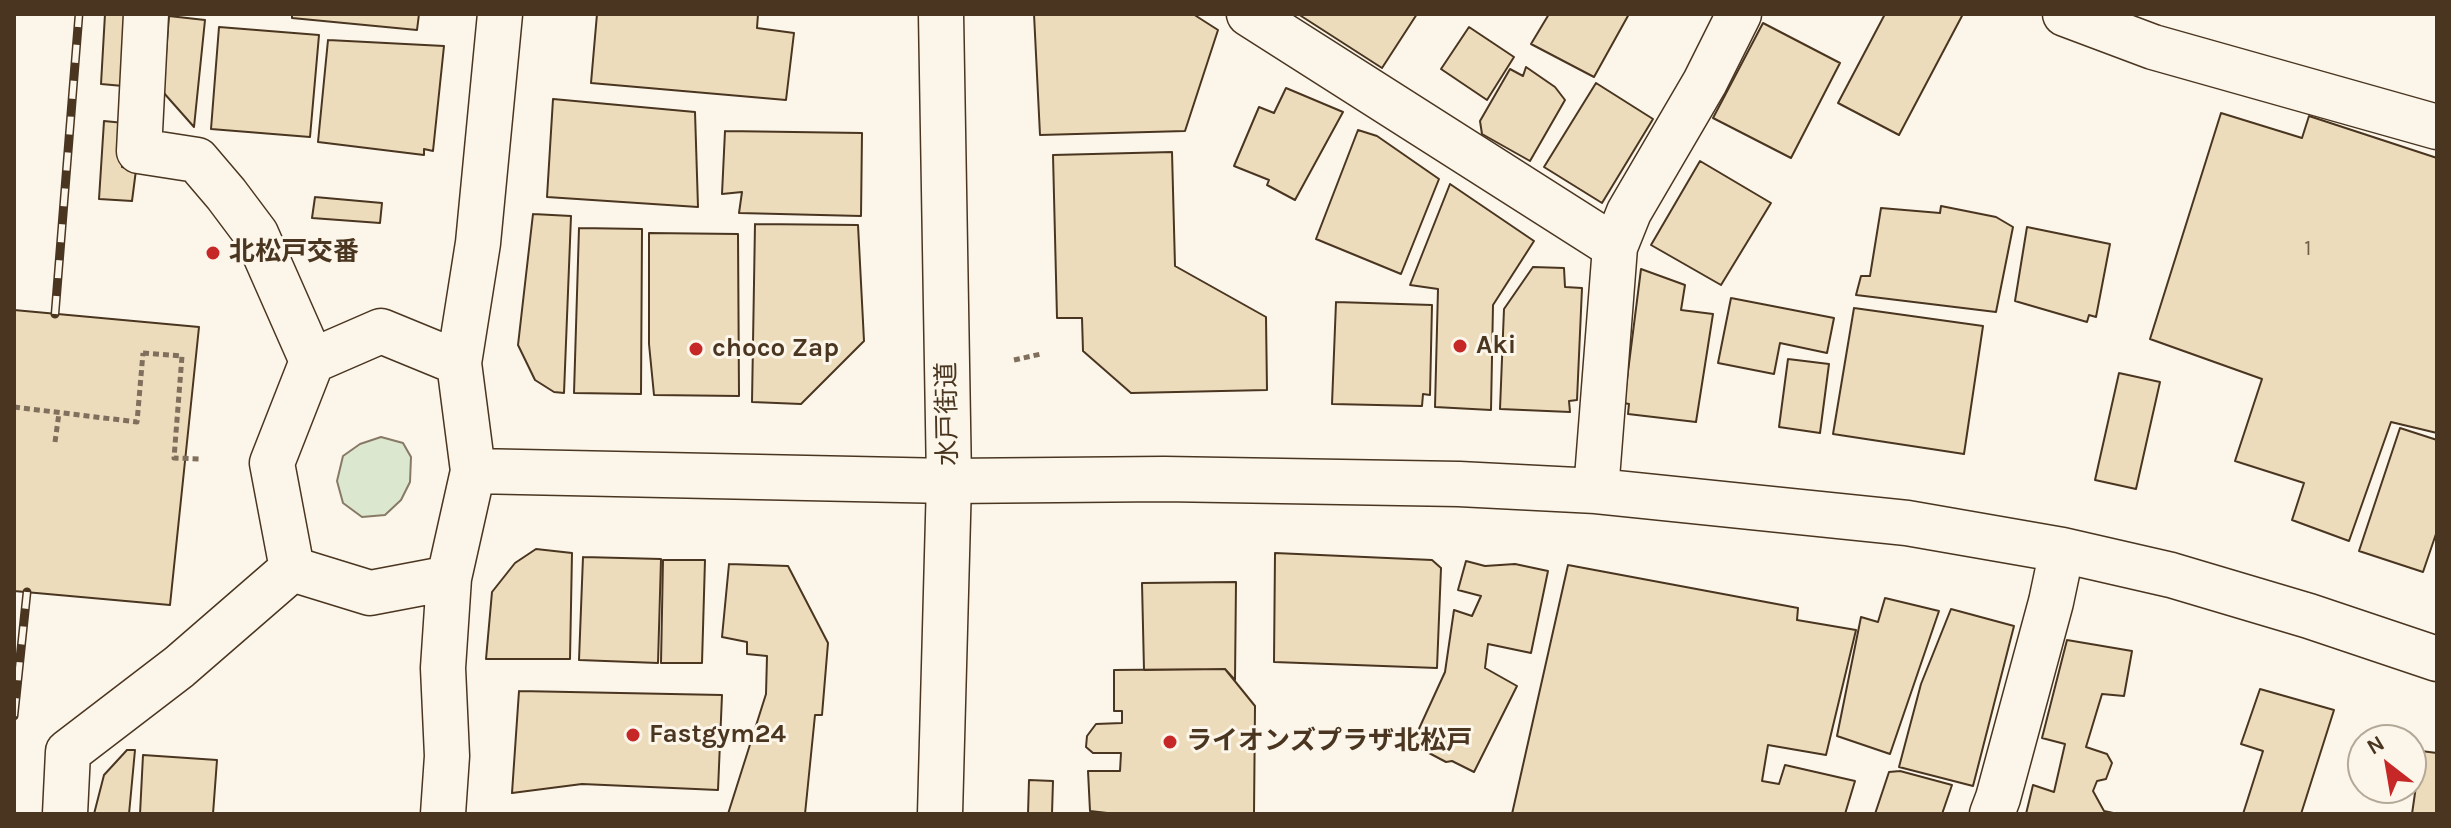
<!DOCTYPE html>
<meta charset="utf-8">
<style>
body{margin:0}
#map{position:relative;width:2451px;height:828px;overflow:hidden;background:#fbf6e9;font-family:Karla,sans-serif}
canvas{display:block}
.frame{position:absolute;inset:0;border:16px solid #4a3520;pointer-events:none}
.north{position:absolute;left:2347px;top:724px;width:80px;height:80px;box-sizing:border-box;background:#fbf6e9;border:2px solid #b4a999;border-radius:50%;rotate:329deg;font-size:22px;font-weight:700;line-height:32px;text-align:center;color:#4a3520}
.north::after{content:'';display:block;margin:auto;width:28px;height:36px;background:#c62828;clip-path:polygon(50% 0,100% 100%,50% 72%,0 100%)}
</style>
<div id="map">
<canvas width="2451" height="828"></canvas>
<div class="frame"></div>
<div class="north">N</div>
</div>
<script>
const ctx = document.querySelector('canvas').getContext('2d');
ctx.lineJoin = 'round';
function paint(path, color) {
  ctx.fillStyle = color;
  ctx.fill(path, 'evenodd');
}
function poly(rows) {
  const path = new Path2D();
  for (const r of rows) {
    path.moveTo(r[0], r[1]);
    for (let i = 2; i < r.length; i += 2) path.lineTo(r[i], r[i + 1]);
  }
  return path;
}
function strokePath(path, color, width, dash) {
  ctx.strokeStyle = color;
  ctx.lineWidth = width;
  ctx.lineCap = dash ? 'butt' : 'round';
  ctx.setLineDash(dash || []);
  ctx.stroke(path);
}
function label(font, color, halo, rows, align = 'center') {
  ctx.font = font + ' Karla,"Noto Sans JP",sans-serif';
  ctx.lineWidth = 6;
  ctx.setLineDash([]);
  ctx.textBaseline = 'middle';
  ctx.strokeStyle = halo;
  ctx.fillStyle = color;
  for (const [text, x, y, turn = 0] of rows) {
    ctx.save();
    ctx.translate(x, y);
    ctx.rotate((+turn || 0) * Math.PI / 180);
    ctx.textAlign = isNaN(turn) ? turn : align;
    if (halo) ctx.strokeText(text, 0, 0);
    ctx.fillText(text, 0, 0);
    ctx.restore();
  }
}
const green = poly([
 [381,437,403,443,411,457,410,482,401,500,385,515,362,517,343,503,337,481,343,456,360,444,381,437]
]);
paint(green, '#dce7d0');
strokePath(green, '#887966', 2);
const building = poly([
 [105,14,126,14,123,86,101,84,105,14],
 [292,14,419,14,417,30,292,18,292,14],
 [597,14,758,14,757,28,794,33,786,100,591,83,597,14],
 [1034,14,1193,14,1218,30,1185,131,1040,135,1034,14],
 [1298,14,1417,14,1382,68,1298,14],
 [1549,14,1629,14,1594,77,1531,44,1549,14],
 [1885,14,1963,14,1899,135,1838,103,1885,14],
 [169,16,205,20,194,127,163,92,169,16],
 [1763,23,1840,63,1791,158,1713,118,1763,23],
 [219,27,319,35,310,137,211,129,219,27],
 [1469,27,1514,57,1487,100,1441,69,1469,27],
 [328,40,444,46,433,151,424,149,424,155,318,142,328,40],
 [1526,67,1555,87,1565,100,1530,161,1482,134,1480,121,1510,69,1523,76,1526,67],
 [1596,83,1653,119,1602,203,1544,167,1596,83],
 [1286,88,1343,112,1295,200,1267,185,1269,180,1234,166,1259,107,1274,113,1286,88],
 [553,99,695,112,698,207,547,197,553,99],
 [2221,113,2302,138,2309,116,2437,158,2437,433,2391,422,2349,541,2292,520,2304,483,2235,461,2262,379,2150,339,2221,113],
 [104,121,124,123,122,167,136,170,132,201,99,199,104,121],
 [1358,130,1377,136,1439,179,1401,274,1316,239,1358,130],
 [725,131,862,133,861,216,739,213,742,192,722,194,725,131],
 [1172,152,1175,266,1266,317,1267,390,1131,393,1083,351,1082,318,1057,318,1053,155,1172,152],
 [1700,161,1771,203,1721,285,1651,245,1700,161],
 [1450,184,1534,241,1493,305,1491,410,1435,407,1438,289,1410,285,1450,184],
 [315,197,382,203,380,223,312,218,315,197],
 [1941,206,1996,217,2013,227,1996,312,1856,295,1861,276,1870,276,1881,208,1940,213,1941,206],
 [533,214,571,216,564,393,554,392,535,380,518,345,533,214],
 [755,224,858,225,864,341,801,404,752,402,755,224],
 [2027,227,2110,244,2096,317,2089,315,2087,322,2015,301,2027,227],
 [579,228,642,229,641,394,574,393,579,228],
 [649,233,738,234,739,396,654,395,649,344,649,233],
 [1533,267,1564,268,1565,287,1582,288,1577,400,1569,401,1570,412,1500,409,1504,309,1533,267],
 [1641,269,1685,285,1681,310,1713,314,1696,422,1628,414,1629,404,1624,403,1641,269],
 [1731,298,1834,318,1827,353,1780,343,1774,374,1718,363,1731,298],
 [1336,302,1432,305,1430,395,1423,394,1422,406,1332,404,1336,302],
 [1854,308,1983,326,1964,454,1833,434,1854,308],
 [14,310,199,327,170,605,14,591,14,310],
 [1788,359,1829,364,1820,433,1779,427,1788,359],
 [2119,373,2160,382,2136,489,2095,480,2119,373],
 [2400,428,2437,440,2437,531,2423,572,2359,551,2400,428],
 [536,549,572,553,570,659,486,659,492,592,515,563,536,549],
 [1275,553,1432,560,1441,568,1437,668,1274,662,1275,553],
 [583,557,661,559,658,663,579,660,583,557],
 [663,560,705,560,702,663,661,663,663,560],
 [1466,561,1485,566,1515,564,1548,571,1531,653,1488,644,1485,668,1517,686,1474,772,1452,761,1446,762,1412,744,1445,672,1454,610,1472,616,1481,596,1458,590,1466,561],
 [729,564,788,566,828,643,822,715,815,715,805,814,728,814,766,694,767,656,747,654,747,642,722,637,729,564],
 [1568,565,1798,608,1797,620,1856,630,1826,755,1768,745,1762,781,1779,784,1785,765,1855,781,1845,814,1512,814,1568,565],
 [1236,582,1235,680,1225,669,1144,670,1142,583,1236,582],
 [1885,598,1939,611,1890,754,1837,736,1861,617,1878,622,1885,598],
 [1951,609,2014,626,1973,786,1899,767,1921,684,1951,609],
 [2067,640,2132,651,2124,696,2102,694,2086,747,2107,754,2112,763,2106,779,2097,781,2093,791,2104,811,2118,814,2026,814,2033,785,2054,792,2065,744,2042,738,2067,640],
 [1225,669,1255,706,1254,814,1116,814,1090,811,1088,771,1120,771,1121,753,1093,753,1086,747,1087,736,1096,724,1122,723,1122,711,1114,711,1114,670,1225,669],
 [2260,689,2334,710,2301,814,2243,814,2263,751,2241,744,2260,689],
 [519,691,722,695,718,790,582,784,512,793,519,691],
 [127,750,135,750,129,814,94,814,104,775,127,750],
 [2421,751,2437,753,2437,814,2412,814,2421,751],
 [143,755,217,760,213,814,140,814,143,755],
 [1900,771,1952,785,1942,814,1875,814,1889,772,1900,771],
 [1029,780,1053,781,1052,814,1028,814,1029,780]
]);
paint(building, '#ecdcbc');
strokePath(building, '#4a3520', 2);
const minor = poly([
 [146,14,139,151,197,160,226,194,256,234,312,361],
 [1249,14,1615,247,1629,212,1705,82,1739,14],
 [2065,14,2153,47,2437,127],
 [459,363,478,243,500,14],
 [473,471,949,481,1164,479,1459,484,1596,491,1907,523,2062,550,2171,575,2309,616,2437,659],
 [1596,491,1615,247],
 [65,814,68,752,179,667,292,569],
 [443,814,447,756,443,668,449,578,473,471,459,363,381,331,312,361,272,463,292,569,370,593,449,578],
 [1992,814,1998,798,2051,602,2062,550]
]);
const highway = poly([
 [940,814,949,481,941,14]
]);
strokePath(minor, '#4a3520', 47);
strokePath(highway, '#4a3520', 47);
strokePath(poly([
 [143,353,182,356,174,458,202,459],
 [1014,360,1041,354],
 [55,442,59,413]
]), '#7f6f5c', 5, [6, 4]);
strokePath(minor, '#fbf6e9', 44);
strokePath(highway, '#fbf6e9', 44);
const rail = poly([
 [55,314,79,14],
 [14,716,27,592]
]);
strokePath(rail, '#4a3520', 9);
strokePath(rail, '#fbf6e9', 6, [18]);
strokePath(poly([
 [14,407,137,422,143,353]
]), '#7f6f5c', 5, [6, 4]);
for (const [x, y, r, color] of [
 [213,253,8,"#c62828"],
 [1460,346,8,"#c62828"],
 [696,349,8,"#c62828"],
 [633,735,8,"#c62828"],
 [1170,742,8,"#c62828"]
]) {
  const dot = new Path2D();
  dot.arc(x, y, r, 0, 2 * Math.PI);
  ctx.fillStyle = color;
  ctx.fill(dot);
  strokePath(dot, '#fbf6e9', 3);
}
label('22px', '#725f47', null, [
 ["1",2308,249]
]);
label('bold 26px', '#4a3520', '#fbf6e9', [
 ["北松戸交番",229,253],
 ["Aki",1476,346],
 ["choco Zap",712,349],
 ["Fastgym24",649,735],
 ["ライオンズプラザ北松戸",1186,742]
], 'left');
label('26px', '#4a3520', '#fbf6e9', [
 ["水戸街道",948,414,-91]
]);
</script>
